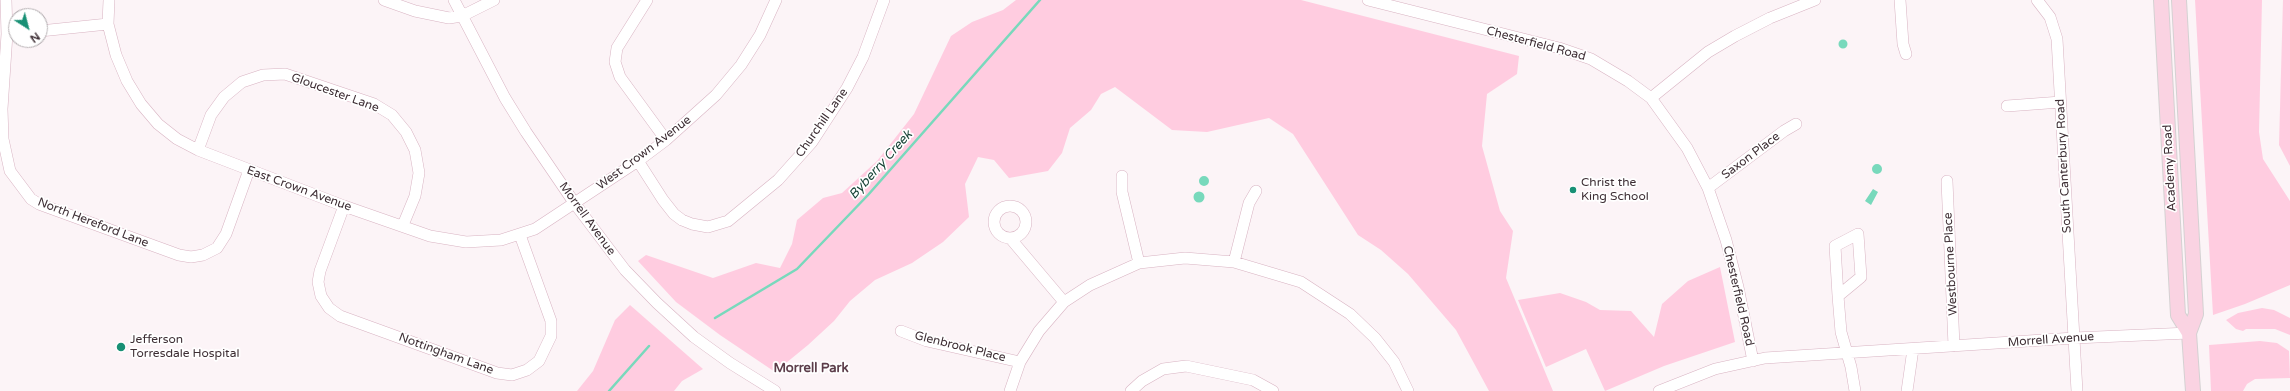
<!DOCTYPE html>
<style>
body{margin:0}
#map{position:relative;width:2290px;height:391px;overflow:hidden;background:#fcf4f7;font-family:"Varela Round",sans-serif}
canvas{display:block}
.north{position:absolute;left:8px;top:8px;width:40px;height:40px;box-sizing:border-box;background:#fff;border:1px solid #b1abae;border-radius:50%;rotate:144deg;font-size:11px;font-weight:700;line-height:16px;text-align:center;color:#3d2e34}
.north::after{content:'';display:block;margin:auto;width:14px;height:18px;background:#189075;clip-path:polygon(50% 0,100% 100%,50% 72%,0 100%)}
</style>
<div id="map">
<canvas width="2290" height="391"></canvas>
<div class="north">N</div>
</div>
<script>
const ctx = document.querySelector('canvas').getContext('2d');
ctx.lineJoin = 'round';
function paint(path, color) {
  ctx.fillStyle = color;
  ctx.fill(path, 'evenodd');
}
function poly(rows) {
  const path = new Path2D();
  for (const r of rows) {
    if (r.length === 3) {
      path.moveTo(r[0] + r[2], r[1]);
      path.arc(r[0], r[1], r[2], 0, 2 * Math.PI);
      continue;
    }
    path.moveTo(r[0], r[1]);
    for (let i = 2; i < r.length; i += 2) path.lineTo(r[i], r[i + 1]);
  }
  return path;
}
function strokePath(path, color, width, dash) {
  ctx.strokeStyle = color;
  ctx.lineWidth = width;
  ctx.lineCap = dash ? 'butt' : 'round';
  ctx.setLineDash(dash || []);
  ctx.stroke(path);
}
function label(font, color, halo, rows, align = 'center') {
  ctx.font = font + ' "Varela Round",sans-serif';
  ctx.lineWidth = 3.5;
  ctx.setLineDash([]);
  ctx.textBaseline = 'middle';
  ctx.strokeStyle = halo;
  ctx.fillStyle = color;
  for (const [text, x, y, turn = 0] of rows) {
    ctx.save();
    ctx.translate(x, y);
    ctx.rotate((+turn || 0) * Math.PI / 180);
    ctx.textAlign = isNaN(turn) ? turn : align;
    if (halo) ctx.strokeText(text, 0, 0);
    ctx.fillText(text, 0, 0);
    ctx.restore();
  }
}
paint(poly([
 [1016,0,1301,0,1519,56,1517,74,1487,94,1482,146,1500,211,1513,231,1506,278,1553,391,1489,391,1456,330,1408,274,1381,250,1358,235,1293,134,1269,118,1207,132,1172,130,1115,87,1101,94,1091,110,1070,128,1062,153,1048,171,1009,178,994,160,978,157,965,184,969,217,943,242,912,263,875,280,850,301,834,321,808,345,775,372,720,335,676,302,638,261,646,255,713,278,756,263,780,268,792,244,797,220,823,198,842,193,877,161,914,114,951,36,972,22,1003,10],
 [2195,0,2262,0,2259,132,2263,159,2290,201,2290,285,2245,304,2213,315],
 [2283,0,2290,0,2290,166,2279,145],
 [1720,267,1735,342,1664,366,1605,391,1586,349,1546,367,1518,300,1560,293,1586,302,1600,310,1631,311,1654,337,1662,304,1688,281],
 [630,305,703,369,682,381,674,391,577,391,593,371,615,320],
 [2262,308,2274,310,2290,318,2290,335,2275,329,2246,329,2243,331,2236,329,2226,320,2238,313],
 [2260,341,2277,343,2289,351,2290,378,2255,379,2247,384,2243,391,2211,391,2209,345]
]), '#ffcce0');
paint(poly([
 [1843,44,4.5],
 [1877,169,5],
 [1204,181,5],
 [1873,189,1878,192,1871,205,1865,201],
 [1199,197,5.5]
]), '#78d9bc');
strokePath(poly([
 [715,318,797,269,868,195,1040,0],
 [609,391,649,346]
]), '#78d9bc', 2.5);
const minor = poly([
 [6,0,7,34,2,109,3,139,10,171,31,199,39,204,179,255,191,257,203,255,217,248,226,234,249,170],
 [109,0,108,24,116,55,127,81,141,104,158,124,177,139,198,150,344,206,430,236,466,242,501,240,535,229,638,161,666,140,716,95,741,65,760,35,776,0],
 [384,0,415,11,449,18,462,16,494,0],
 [454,0,505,98,526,132,575,204,625,270,657,303,694,337,730,363,775,391],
 [647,0,617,48,615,62,620,77,666,140],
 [1368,0,1559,48,1591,59,1628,81,1651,98,1687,148,1708,188,1726,240,1738,287,1753,361],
 [1900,0,1903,44,1906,54],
 [2037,0,2050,17,2057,39,2077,391],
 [40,31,108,24],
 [1651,98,1708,52,1735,36,1770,18,1815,0],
 [2007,106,2061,102],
 [198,150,211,115,224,97,242,82,263,75,285,74,374,104,392,115,406,132,415,150,419,173,415,196,403,225],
 [638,161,663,200,674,214,682,220,692,224,708,227,728,221,778,180,812,142,847,88,863,57,884,0],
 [1122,176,1122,192,1139,263],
 [1947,181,1954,346],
 [1708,188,1784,131,1796,124],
 [344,206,320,271,318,282,321,296,329,308,340,316,497,373,512,375,527,370,539,361,551,336,551,321,520,235],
 [1010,222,16],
 [1010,238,1064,302],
 [1234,262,1249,203,1256,191],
 [1838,296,1861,277,1858,234,1835,246,1838,296,1841,332,1851,367,1855,391],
 [901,331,927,341,1020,362],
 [1010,391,1020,362,1039,331,1064,302,1090,285,1139,263,1185,258,1234,262,1301,282,1350,314,1375,338,1394,362,1408,391],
 [1131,391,1142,381,1163,369,1186,366,1253,380,1273,391],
 [1659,391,1715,369,1765,358,2074,338,2189,333],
 [1907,391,1913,349]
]);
const major = poly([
 [2161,0,2178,315,2189,333],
 [2179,0,2196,314,2189,333,2193,391]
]);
strokePath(minor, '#d8b3c2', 12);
strokePath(major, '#d4d1d2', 16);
strokePath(minor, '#fff', 11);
strokePath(major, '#fad3e2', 14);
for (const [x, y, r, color] of [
 [1573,190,4,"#189075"],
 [121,347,5,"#189075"]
]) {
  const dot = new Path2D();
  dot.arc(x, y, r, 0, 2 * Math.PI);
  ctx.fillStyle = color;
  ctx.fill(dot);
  strokePath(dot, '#fff', 1.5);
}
label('12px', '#3d2e34', '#fff', [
 ["Chesterfield Road",1536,44,15],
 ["Gloucester Lane",335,93,20],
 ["Churchill Lane",822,123,-55],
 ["West Crown Avenue",644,153,-37],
 ["Saxon Place",1751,156,-37],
 ["South Canterbury Road",2064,166,-93],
 ["Academy Road",2170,168,-93],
 ["East Crown Avenue",299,189,20],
 ["Morrell Avenue",587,219,54],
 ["North Hereford Lane",93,223,21],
 ["Westbourne Place",1951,264,-93],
 ["Chesterfield Road",1738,296,77],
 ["Morrell Avenue",2051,340,-4],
 ["Glenbrook Place",960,347,14],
 ["Nottingham Lane",446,354,20]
]);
label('12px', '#3d2e34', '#fff', [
 ["Christ the",1581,183],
 ["King School",1581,197],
 ["Jefferson",130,340],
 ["Torresdale Hospital",130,354]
], 'left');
label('italic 13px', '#133f33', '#fff', [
 ["Byberry Creek",881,165,-48]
]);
label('bold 13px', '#5c3d4a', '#fff', [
 ["Morrell Park",811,369]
]);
</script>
